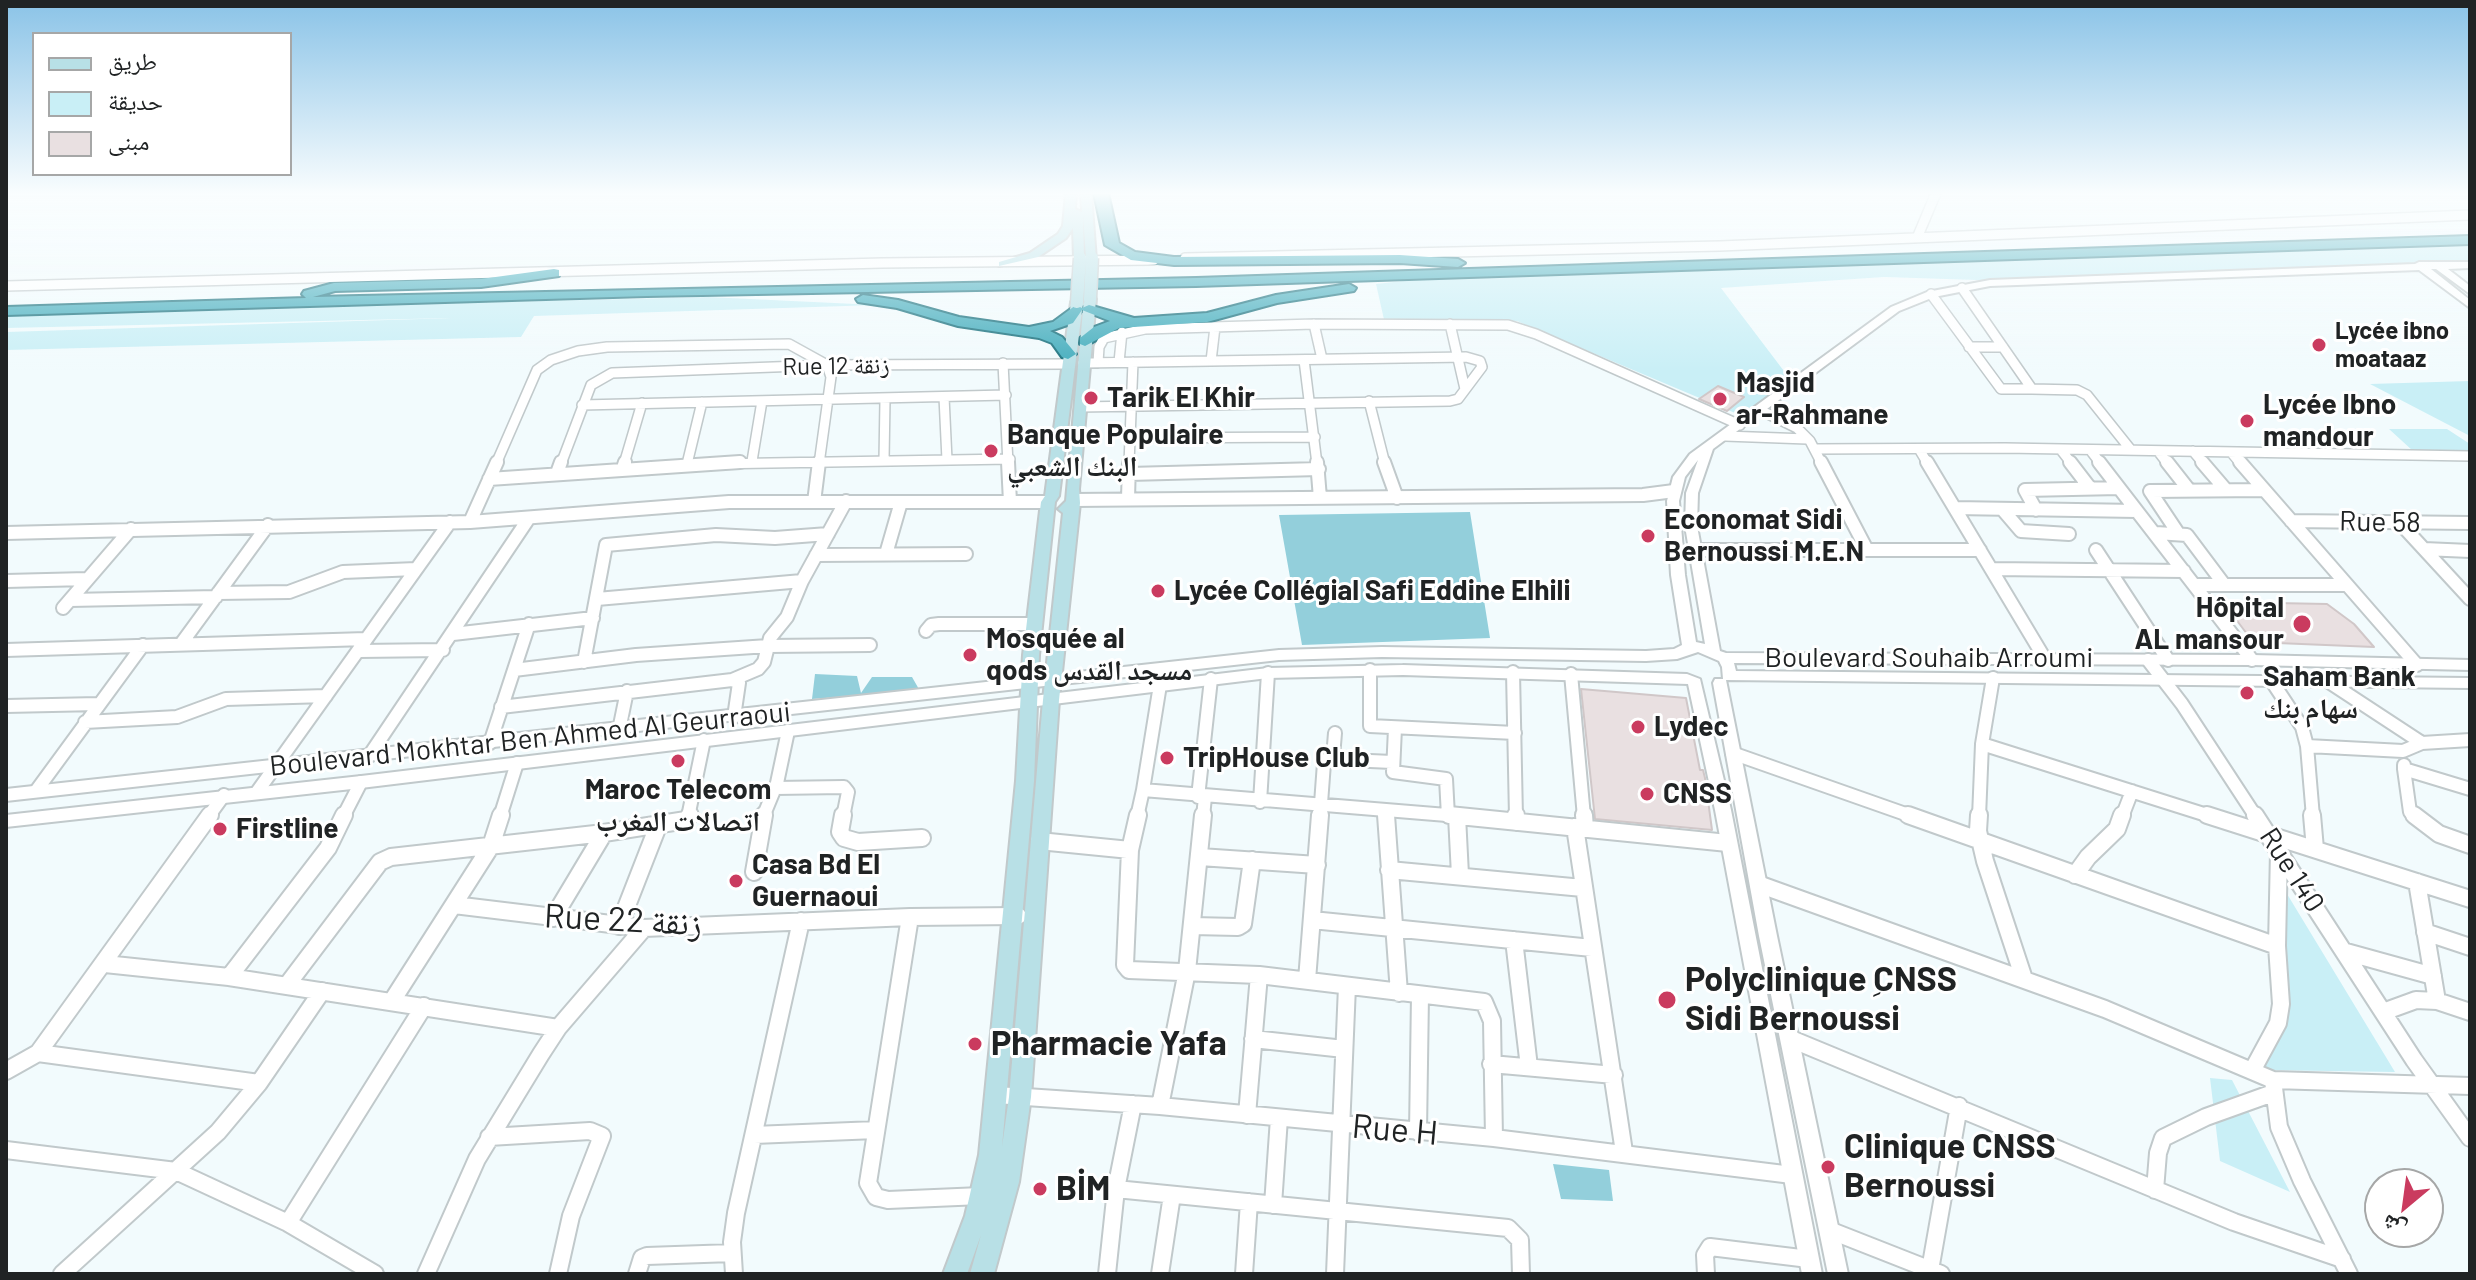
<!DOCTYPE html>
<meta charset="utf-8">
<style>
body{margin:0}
#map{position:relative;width:2476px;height:1280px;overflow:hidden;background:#f2fbfd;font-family:Barlow,"Noto Naskh Arabic",sans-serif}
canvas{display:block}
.frame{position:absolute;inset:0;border:8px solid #202324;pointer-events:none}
.legend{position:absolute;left:32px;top:32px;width:260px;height:144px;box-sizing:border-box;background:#fff;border:2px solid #a6a7a7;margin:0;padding:10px 14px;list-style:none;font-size:24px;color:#202324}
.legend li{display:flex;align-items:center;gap:16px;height:40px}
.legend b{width:40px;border:2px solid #a6a7a7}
.north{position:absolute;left:2364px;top:1168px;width:80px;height:80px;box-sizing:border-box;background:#fff;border:2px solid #a6a7a7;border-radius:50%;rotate:209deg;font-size:22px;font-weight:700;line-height:32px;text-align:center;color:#202324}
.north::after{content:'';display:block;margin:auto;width:28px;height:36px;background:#ca3b5f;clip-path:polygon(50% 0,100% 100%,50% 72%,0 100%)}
</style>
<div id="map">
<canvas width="2476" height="1280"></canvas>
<div class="frame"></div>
<ul class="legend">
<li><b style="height:10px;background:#b8e0e6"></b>طريق</li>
<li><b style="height:22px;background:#c9eff6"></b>حديقة</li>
<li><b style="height:22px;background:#e9e0e1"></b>مبنى</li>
</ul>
<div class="north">ش</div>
</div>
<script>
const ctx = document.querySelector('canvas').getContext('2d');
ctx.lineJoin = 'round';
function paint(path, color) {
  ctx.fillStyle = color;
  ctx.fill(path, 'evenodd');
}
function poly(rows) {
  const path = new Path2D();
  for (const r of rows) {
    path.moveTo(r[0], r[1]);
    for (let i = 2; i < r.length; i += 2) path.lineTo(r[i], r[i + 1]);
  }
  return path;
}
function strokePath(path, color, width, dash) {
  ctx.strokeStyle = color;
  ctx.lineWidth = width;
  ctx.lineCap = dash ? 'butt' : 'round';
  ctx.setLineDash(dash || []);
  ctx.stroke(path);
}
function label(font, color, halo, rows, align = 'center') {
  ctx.font = font + ' Barlow,"Noto Naskh Arabic",sans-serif';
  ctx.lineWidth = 6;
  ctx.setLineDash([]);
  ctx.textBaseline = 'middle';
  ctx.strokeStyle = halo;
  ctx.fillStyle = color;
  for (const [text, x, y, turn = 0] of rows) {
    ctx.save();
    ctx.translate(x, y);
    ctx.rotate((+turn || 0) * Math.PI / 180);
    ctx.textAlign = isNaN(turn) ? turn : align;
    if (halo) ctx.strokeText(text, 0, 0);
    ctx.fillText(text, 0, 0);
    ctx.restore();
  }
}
paint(poly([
 [2470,240,2470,265,2008,281,1884,277,1721,288,1793,383,1747,418,1517,321,1385,324,1376,284,1420,279,1582,270],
 [708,297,877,305,534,316,521,337,6,350,6,332,452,318,6,328,6,314],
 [2470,381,2470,436,2370,384],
 [2389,429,2447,429,2470,444,2470,452,2413,451],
 [2281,884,2395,1072,2262,1070,2285,1026],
 [2210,1078,2232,1080,2290,1192,2220,1161]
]), '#c9eff6');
paint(poly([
 [1470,512,1490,638,1302,645,1279,515],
 [815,674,857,676,861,693,872,677,912,677,920,691,812,699],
 [1553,1164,1609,1170,1613,1201,1561,1199]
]), '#93cfdb');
const building = poly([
 [1718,386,1744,397,1727,411,1699,399,1718,386],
 [2223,602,2327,604,2354,624,2374,647,2253,642,2223,602],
 [1581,689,1686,698,1700,770,1703,770,1705,778,1712,830,1595,819,1581,689]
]);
paint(building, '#e9e0e1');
strokePath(building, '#d0c7c8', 2);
const minorFar2 = poly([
 [1917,238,1936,193],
 [1185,258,1720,246,2470,215],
 [6,286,882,263,1154,260],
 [1962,288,2032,389,2077,390,2087,395,2131,450],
 [1931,294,2001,389,2032,389],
 [1314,324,1322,359],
 [1450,324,1465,389],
 [1969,347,2003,347],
 [1304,360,1317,464],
 [1211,361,1215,327],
 [1119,362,1122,332],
 [1003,363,1008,464],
 [1098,363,1099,347,1104,338,1145,329,1314,324,1508,325,1536,334,1740,425],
 [944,397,947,460],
 [1369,401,1385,464],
 [582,405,1006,395],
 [1080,407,1450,401,1458,399,1482,367,1480,361,1466,357,1083,363],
 [1760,410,1797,428,1810,441,1822,464],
 [1725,436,1807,439],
 [1130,438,1315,437],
 [1816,449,2005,448,2470,456],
 [1919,449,1928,464],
 [2061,450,2072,464],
 [2091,451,2101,464],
 [2158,451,2168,464],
 [2193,451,2204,464],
 [2231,452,2241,464],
 [884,460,885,400],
 [752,461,762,401],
 [496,464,537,370,551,360,578,351,607,347,789,344,827,365,831,377,819,464],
 [561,464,591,385,612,373,827,365,1067,364],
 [624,464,642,403],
 [687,464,702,402],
 [711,464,1010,459],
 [1129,464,1133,362]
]);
const minorFar1 = poly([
 [1008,462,1010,502],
 [1317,462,1320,498],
 [1384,462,1397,498],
 [1821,462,1867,550],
 [1927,462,2045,659],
 [2070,462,2090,488],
 [2099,462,2252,660],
 [2167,462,2189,490],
 [2202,462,2226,490],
 [2240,462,2417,665],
 [623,468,625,462],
 [557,473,561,462],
 [1129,474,1319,469],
 [489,479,740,462],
 [1128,499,1129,462],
 [1073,500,1643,495,1674,491],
 [814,502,819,462],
 [1955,508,2137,511],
 [2003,510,2021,531,2069,534],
 [2036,510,2025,490,2119,488],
 [2291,521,2470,523],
 [470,522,497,462],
 [2399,522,2470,599],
 [6,533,470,522,729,502,1048,502],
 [2156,533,2187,535,2223,583],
 [2178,533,2150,491,2264,490],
 [2424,549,2470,551],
 [1696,550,1980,550],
 [2096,550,2168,660],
 [886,554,901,502],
 [816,555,966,554],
 [1991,569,2184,571],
 [6,581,87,579],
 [2195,585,2346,585],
 [218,593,289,592,343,572,416,569],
 [597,599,802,581],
 [70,600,216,597],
 [63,608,131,529],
 [926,631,931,625,939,624,1034,624],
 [453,634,593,618],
 [181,644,268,525],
 [6,650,366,639],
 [359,651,443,650],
 [2148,660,2182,704,2256,817],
 [584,662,606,545,716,535,775,538,828,534],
 [514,670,636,655,768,646,870,645],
 [1370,670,1370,726,1515,733],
 [1513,672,1516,817],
 [1571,674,1584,817],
 [732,680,758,669,764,662,770,638,787,617,802,581,846,501],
 [2271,680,2302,727,2307,746,2313,817],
 [2326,680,2422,743],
 [6,706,98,704],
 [501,707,732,680,739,683,734,717],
 [85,722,177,717,226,699,326,696],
 [1395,728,1393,772,1446,779,1448,816],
 [619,730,627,691],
 [490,743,529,624],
 [1982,744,2213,817],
 [2307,746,2403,751,2422,743,2470,740],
 [1732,753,1914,817],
 [369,756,529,518],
 [1333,757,1335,733],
 [2404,765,2404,769,2470,789],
 [2404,769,2410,812,2417,817],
 [775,788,844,787,848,792,843,817],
 [1143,790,1160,685],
 [36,791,143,645],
 [257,792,450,522],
 [1198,797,1211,679],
 [1260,802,1268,673],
 [1386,811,1386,817],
 [208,817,224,795],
 [343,817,361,782],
 [500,817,517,763],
 [688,817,704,740],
 [763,817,777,783,788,731],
 [1137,817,1143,790,1471,817],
 [1203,817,1205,797],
 [1320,817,1324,763,1327,759,1392,762],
 [1979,817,1982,744,1993,678],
 [2122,817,2132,791]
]);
const minor = poly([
 [843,815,840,832,844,838,858,842,922,838],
 [1386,815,1399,993],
 [1449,815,1728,843],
 [1516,815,1516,822],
 [1584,815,1585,828],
 [1908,815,2277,946],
 [1979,815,1978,831,1985,861,2024,979],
 [2207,815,2470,899],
 [2255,815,2414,1060,2470,1138],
 [2312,815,2315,849],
 [2414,815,2439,834,2470,845],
 [1457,816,1460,875],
 [1575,827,1624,1152],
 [1039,841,1130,850,1138,815],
 [1130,850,1125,965,1129,970,1259,975,1484,1002,1492,1021,1494,1138],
 [1200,857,1317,865],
 [1389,870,1583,888],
 [754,872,764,815],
 [2075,875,2088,857,2117,829,2122,815],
 [2417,882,2437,1001],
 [1758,884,2105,1009,2273,1080],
 [454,905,644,928,910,917,1018,916],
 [910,917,868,1183,876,1197,888,1200,981,1196],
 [553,918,604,833],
 [1312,920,1592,948],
 [619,926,658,826],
 [1192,926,1238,927,1243,924,1252,860],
 [2425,932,2470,947],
 [1514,940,1529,1067],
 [2346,952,2433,976],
 [105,964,229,977,558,1028],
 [229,977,328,848,344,815],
 [1307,980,1320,815],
 [287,985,380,862,391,857,604,833,686,820,690,815],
 [392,1001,491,846,501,815],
 [2383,1012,2416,1000,2437,1001,2470,1012],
 [1253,1039,1344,1049],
 [1791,1039,2234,1222,2342,1259],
 [38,1053,259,1083],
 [1491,1064,1614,1075],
 [6,1071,38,1053,210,815],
 [2252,1071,2278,1023,2281,1004,2277,946,2279,851],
 [996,1095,1160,1106,1494,1138,1792,1175],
 [1160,1106,1187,971,1203,815],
 [1247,1115,1259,975],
 [1418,1132,1420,995],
 [754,1135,876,1130],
 [489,1137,590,1131,602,1136,571,1216,558,1274],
 [6,1150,176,1171,288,1223,375,1274],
 [1116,1189,1508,1228,1520,1240,1521,1274],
 [2155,1190,2158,1153,2163,1138,2206,1117,2273,1093],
 [1273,1205,1279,1118],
 [288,1223,424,1006],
 [1829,1230,1941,1274],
 [1930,1270,1959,1106],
 [62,1274,218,1132,259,1083,322,991],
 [426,1274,477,1159,541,1054,558,1028,644,928],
 [637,1274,642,1258,647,1256,732,1253],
 [734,1274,732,1242,736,1213,801,921],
 [1107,1274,1116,1189,1133,1104],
 [1160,1274,1172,1195],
 [1244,1274,1249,1202],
 [1335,1274,1347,986],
 [1706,1274,1705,1255,1710,1247,1809,1259],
 [2349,1274,2302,1181,2279,1127,2273,1080,2470,1086]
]);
const tertiary = poly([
 [2419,262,2470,262,2470,268,2448,269,2470,286,2470,294,2436,269,2431,269,2470,300,2470,308,2419,270,1990,286,1934,297,1899,311,1713,449,1698,493,1697,526,1720,651,1726,653,2252,655,2470,660,2470,670,2252,665,1734,663,1736,671,2470,678,2470,688,1726,680,1777,936,1848,1274,1828,1274,1759,936,1713,683,1715,679,1723,679,1722,667,1719,661,1698,652,1677,659,1646,661,1382,657,1279,660,6,801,6,789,1279,650,1382,647,1646,651,1674,649,1682,645,1671,575,1667,501,1673,477,1690,454,1891,307,1927,292,1990,280,2415,264,2419,262],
 [1698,460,1686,493,1685,526,1705,644,1696,642,1685,575,1679,501,1685,477,1698,460],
 [1403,665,1687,674,1700,679,1731,810,1822,1274,1802,1274,1715,810,1688,684,1403,675,1268,678,361,788,6,827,6,815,361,776,1268,668,1403,665]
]);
const secondary = poly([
 [1066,193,1076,193,1075,209,1082,212,1081,193,1091,193,1096,260,1086,258,1083,214,1084,260,1074,258,1073,228,1066,238,1038,257,999,266,999,262,1030,253,1058,234,1063,226,1066,193],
 [1090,295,1096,299,1079,489,1080,503,1059,700,1031,1097,1019,1182,994,1274,970,1274,981,1235,967,1274,943,1274,965,1216,979,1155,1016,781,1023,655,1041,502,1045,496,1071,302,1077,298,1083,302,1059,496,1055,502,1039,655,1034,781,1002,1147,1009,1097,1043,700,1063,513,1058,509,1066,501,1084,299,1090,295]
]);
const trunk = poly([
 [1094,193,1108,193,1119,243,1135,252,1174,257,1400,255,1458,259,1465,263,1458,267,1400,263,1174,265,1131,260,1105,245,1094,193],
 [2470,236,2470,244,1196,286,647,296,6,315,6,307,306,298,302,294,304,291,334,283,481,279,554,269,559,270,559,276,481,287,335,291,313,297,1196,278,2470,236],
 [1349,284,1356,288,1354,291,1277,303,1207,322,1119,328,1085,346,1080,344,1080,338,1094,327,1110,321,1082,310,1073,323,1050,331,1062,337,1076,354,1068,359,1062,357,1052,343,1039,338,958,326,897,308,858,302,856,299,863,295,898,300,959,317,1029,327,1053,322,1076,305,1082,308,1089,305,1134,318,1207,313,1276,295,1349,284]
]);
strokePath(minorFar2, '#c1c9cb', 12);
strokePath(minorFar1, '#c1c9cb', 16);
strokePath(minor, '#c1c9cb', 20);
strokePath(tertiary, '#c1c9cb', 4);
strokePath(secondary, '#c1c9cb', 4);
strokePath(trunk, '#176f7c', 4);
strokePath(minorFar2, '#fff', 9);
strokePath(minorFar1, '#fff', 12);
strokePath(minor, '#fff', 16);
paint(tertiary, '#fff');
paint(secondary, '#b8e0e6');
paint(trunk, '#42acbc');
const secondaryBridge = poly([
 [1090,299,1092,258],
 [1077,302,1080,258]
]);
strokePath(secondaryBridge, '#c1c9cb', 15, []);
strokePath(secondaryBridge, '#b8e0e6', 12);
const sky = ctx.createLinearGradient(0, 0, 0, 372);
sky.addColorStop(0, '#8ac3e7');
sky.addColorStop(0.52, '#f9fdfe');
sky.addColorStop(1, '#f9fdfe00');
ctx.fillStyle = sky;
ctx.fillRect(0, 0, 2476, 372);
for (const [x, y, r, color] of [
 [2319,345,8,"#ca3b5f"],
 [1091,398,8,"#ca3b5f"],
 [1720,399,8,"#ca3b5f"],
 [2247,421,8,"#ca3b5f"],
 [991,451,8,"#ca3b5f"],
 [1648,536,8,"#ca3b5f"],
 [1158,591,8,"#ca3b5f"],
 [2302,624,10,"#ca3b5f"],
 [970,655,8,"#ca3b5f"],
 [2247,693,8,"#ca3b5f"],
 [1638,727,8,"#ca3b5f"],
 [1167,758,8,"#ca3b5f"],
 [678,761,8,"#ca3b5f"],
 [1647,794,8,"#ca3b5f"],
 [220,829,8,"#ca3b5f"],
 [736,881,8,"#ca3b5f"],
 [1667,1000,10,"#ca3b5f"],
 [975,1044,8,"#ca3b5f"],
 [1828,1167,8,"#ca3b5f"],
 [1040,1189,8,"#ca3b5f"]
]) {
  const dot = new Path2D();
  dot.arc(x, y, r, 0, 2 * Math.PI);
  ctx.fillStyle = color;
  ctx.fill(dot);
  strokePath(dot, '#fff', 3);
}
label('bold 24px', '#202324', '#fff', [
 ["Lycée ibno",2335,331],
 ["moataaz",2335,359]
], 'left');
label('24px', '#202324', '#fff', [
 ["Rue 12 زنقة",836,366,-1]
]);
label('bold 28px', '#202324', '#fff', [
 ["Masjid",1736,383],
 ["ar-Rahmane",1736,415],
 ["Tarik El Khir",1107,398],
 ["Lycée Ibno",2263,405],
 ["mandour",2263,437],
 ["Banque Populaire",1007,435],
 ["البنك الشعبي",1007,467],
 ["Economat Sidi",1664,520],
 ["Bernoussi M.E.N",1664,552],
 ["Lycée Collégial Safi Eddine Elhili",1174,591],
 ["Hôpital",2284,608,"right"],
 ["AL mansour",2284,640,"right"],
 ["Mosquée al",986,639],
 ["qods مسجد القدس",986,671],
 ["Saham Bank",2263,677],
 ["سهام بنك",2263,709],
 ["Lydec",1654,727],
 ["TripHouse Club",1183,758],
 ["Maroc Telecom",678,790,"center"],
 ["اتصالات المغرب",678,822,"center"],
 ["CNSS",1663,794],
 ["Firstline",236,829],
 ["Casa Bd El",752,865],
 ["Guernaoui",752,897]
], 'left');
label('28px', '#202324', '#fff', [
 ["Rue 58",2380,522,1],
 ["Boulevard Souhaib Arroumi",1929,658],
 ["Boulevard Mokhtar Ben Ahmed Al Geurraoui",530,739,-6],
 ["Rue 140",2292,870,57]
]);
label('34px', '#202324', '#fff', [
 ["Rue 22 زنقة",623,920,3],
 ["Rue H",1395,1130,5]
]);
label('bold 34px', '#202324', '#fff', [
 ["Polyclinique ِCNSS",1685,980],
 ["Sidi Bernoussi",1685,1019],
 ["Pharmacie Yafa",991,1044],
 ["Clinique CNSS",1844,1147],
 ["Bernoussi",1844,1186],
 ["BİM",1056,1189]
], 'left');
</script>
